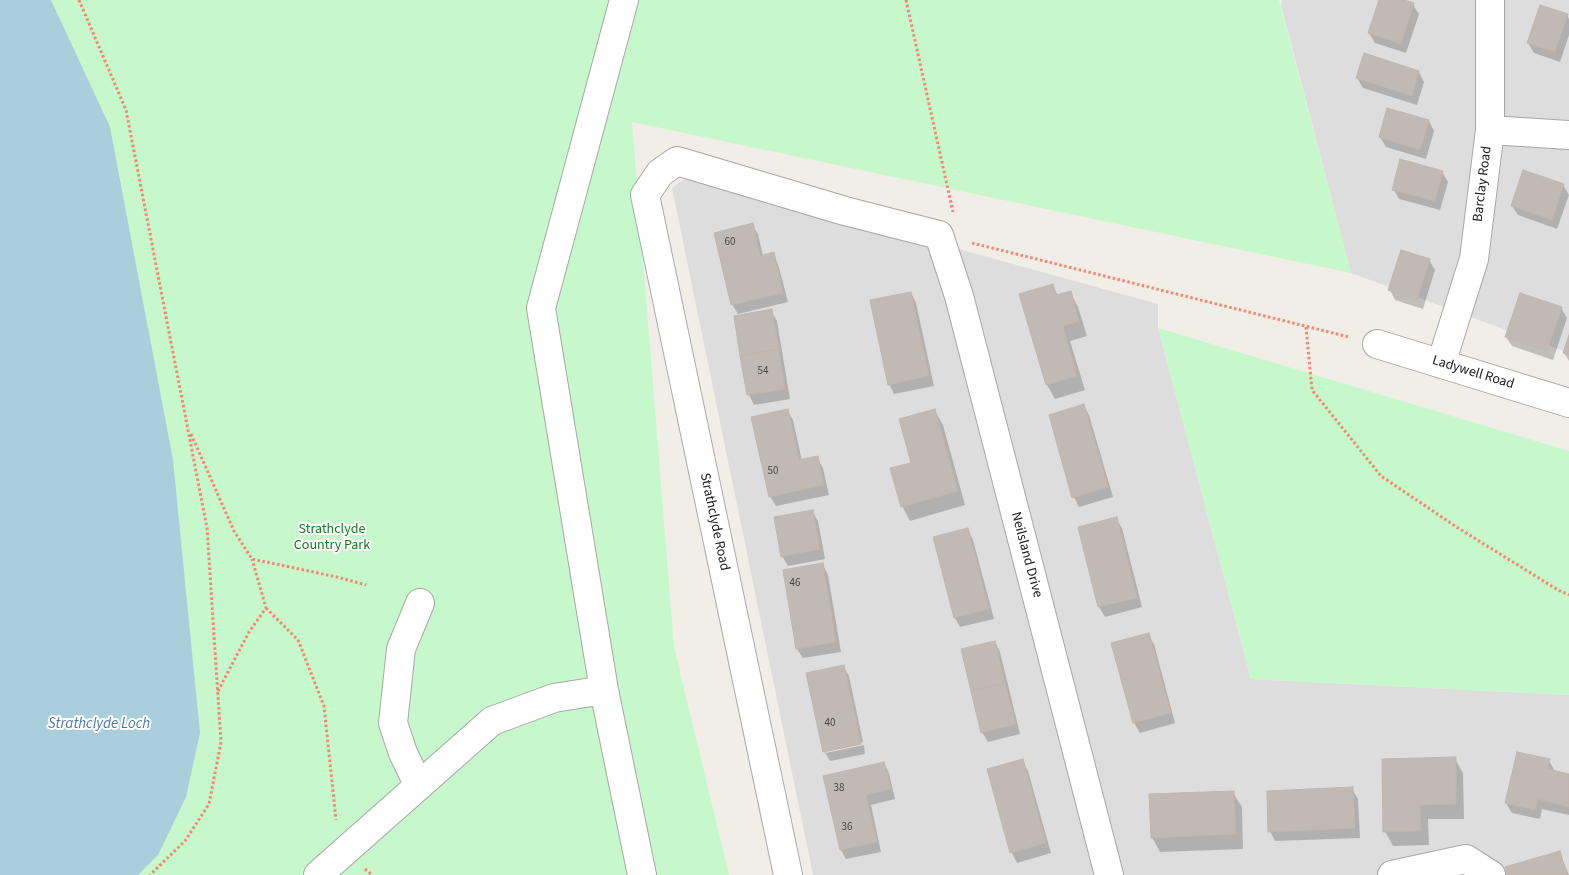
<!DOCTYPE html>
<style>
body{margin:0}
canvas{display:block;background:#f0eee7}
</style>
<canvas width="1569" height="875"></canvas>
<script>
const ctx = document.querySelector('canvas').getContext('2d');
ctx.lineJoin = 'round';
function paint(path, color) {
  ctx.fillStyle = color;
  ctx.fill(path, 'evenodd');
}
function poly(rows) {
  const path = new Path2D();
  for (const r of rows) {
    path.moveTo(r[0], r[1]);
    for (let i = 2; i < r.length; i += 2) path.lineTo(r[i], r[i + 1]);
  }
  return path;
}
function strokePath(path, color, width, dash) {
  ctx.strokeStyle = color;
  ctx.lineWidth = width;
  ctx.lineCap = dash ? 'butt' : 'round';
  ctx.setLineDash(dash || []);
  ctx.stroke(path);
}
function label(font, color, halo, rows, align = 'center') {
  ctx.font = font + ' "Source Sans 3",sans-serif';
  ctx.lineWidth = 4;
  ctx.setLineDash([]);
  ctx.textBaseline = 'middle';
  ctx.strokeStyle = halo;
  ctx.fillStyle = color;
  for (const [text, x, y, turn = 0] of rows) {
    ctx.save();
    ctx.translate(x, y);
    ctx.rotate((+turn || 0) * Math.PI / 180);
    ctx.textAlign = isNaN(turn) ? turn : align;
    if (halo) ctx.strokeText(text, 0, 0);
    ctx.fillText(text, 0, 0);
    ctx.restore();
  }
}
paint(poly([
 [1282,0,1569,0,1569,353,1351,273,1281,5],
 [690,175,1158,304,1158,328,1251,679,1569,695,1569,875,813,875,672,188]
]), '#dedddd');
paint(poly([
 [0,0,1279,0,1351,273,632,122,674,647,729,875,0,875],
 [1158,328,1569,451,1569,695,1251,679]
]), '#c7f8cc');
paint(poly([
 [0,0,51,0,110,127,173,460,200,733,186,797,158,855,138,875,0,875]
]), '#a9cfdc');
paint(poly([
 [1380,0,1400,0,1413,5,1419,14,1406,53,1375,43,1369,33],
 [1567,15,1569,19,1569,35,1560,62,1534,53,1528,43],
 [1419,72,1424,82,1417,105,1363,88,1357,78],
 [1388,109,1429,121,1434,131,1426,159,1386,147,1380,137],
 [1442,172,1448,182,1440,210,1399,199,1394,190],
 [1563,185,1569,195,1557,229,1518,215,1512,206],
 [752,225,758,234,763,256,773,254,778,264,788,302,738,314,732,304],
 [1429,260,1435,270,1423,309,1395,300,1390,290],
 [1052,285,1058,296,1070,292,1078,307,1087,336,1070,341,1085,390,1055,399,1047,385],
 [911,293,916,303,934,386,894,394,889,384],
 [1561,308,1567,318,1553,360,1512,346,1506,337],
 [771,311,777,321,790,399,754,405,749,395,735,317],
 [1569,339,1569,361,1564,353],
 [1084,406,1089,415,1113,497,1079,507,1074,497],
 [787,410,793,420,802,461,817,458,823,468,829,495,776,506,770,496],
 [935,411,943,425,965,505,910,521,902,506],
 [812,511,818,521,825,559,788,566,782,556],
 [1116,519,1122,528,1142,607,1105,617,1099,607,1079,528],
 [968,530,973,540,994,619,960,627,955,618],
 [823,565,828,575,841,652,803,658,797,649],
 [1148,635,1154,644,1175,723,1140,733,1134,723,1113,644],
 [995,642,1000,652,1020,734,988,742,982,732],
 [843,666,849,676,863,742,826,750,826,753,864,745,865,754,830,761,824,751],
 [1455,759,1463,773,1464,819,1428,819,1429,845,1393,846,1385,831],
 [1549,760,1555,772,1569,775,1569,815,1542,809,1540,819,1512,813,1506,803],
 [1022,761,1028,771,1051,853,1017,863,1012,853,988,770],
 [884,763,889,773,895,799,871,805,881,852,846,859,841,850,824,777],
 [1352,789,1358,799,1360,838,1275,841,1270,831],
 [1233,793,1242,807,1243,849,1160,852,1152,837],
 [1559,852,1569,875,1508,875]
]), '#0003');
const building = poly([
 [1379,0,1404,0,1414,3,1401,44,1368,33,1379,0],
 [1540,5,1568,14,1555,52,1527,43,1540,5],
 [1364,53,1419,71,1412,96,1356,78,1364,53],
 [1387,108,1429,120,1420,150,1379,137,1387,108],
 [1400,159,1443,171,1435,201,1392,190,1400,159],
 [1523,170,1564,184,1552,220,1511,206,1523,170],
 [753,223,760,256,774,252,783,293,731,305,714,233,753,223],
 [1401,250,1430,259,1417,300,1388,290,1401,250],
 [1053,284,1056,295,1071,291,1079,321,1063,326,1077,376,1046,385,1019,294,1053,284],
 [911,292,929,376,888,385,870,300,911,292],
 [1520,293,1562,307,1547,351,1505,337,1520,293],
 [772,309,779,349,740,356,734,316,772,309],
 [1569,335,1569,355,1563,353,1569,335],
 [779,349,785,389,747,395,740,356,779,349],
 [1084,404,1108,487,1072,498,1049,415,1084,404],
 [788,409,799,460,818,456,824,485,769,497,751,417,788,409],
 [935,409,958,491,901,507,890,468,911,463,899,419,935,409],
 [813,510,820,549,781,557,774,517,813,510],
 [1117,517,1137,598,1098,607,1078,527,1117,517],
 [968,528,989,609,954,618,933,537,968,528],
 [823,563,836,642,796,649,783,570,823,563],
 [1149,633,1171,713,1133,723,1111,643,1149,633],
 [995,641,1005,683,971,691,961,649,995,641],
 [844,665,861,744,823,752,806,673,844,665],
 [1005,683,1016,724,981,733,971,691,1005,683],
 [1517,752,1550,759,1548,769,1569,774,1569,807,1537,799,1535,810,1505,803,1517,752],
 [1456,757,1456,804,1420,805,1421,831,1383,832,1382,759,1456,757],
 [1023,759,1046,843,1010,853,987,769,1023,759],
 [884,762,891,789,866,795,877,842,840,850,823,776,884,762],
 [1353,787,1355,828,1268,832,1267,791,1353,787],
 [1234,791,1236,834,1151,838,1149,794,1234,791],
 [1560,851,1567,875,1507,875,1505,867,1560,851]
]);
paint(building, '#c1bab4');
strokePath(building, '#c2b5aa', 1);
const minor = poly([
 [624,0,541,308,604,690,642,875],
 [1490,130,1569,135],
 [1377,344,1569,403],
 [1441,364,1474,259,1490,130,1490,0],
 [419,786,403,753,393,723,401,649,420,603],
 [318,875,492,721,554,698,604,690],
 [788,875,645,195,660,173,677,161,845,211,939,235,959,296,1109,875],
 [1392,875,1466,859,1491,875]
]);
strokePath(minor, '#a7a7a7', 30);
strokePath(poly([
 [79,0,126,110,207,528,221,742,209,804,185,841,150,875],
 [906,0,953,212],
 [972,243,1349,337],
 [1306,327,1312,390,1381,476,1455,526,1558,590,1569,595],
 [191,434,234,531,252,559,337,577,366,585],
 [266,608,298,640,324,706,336,820],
 [218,691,249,632,266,608,252,559],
 [365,869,372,875]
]), '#f58574', 3, [2.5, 2.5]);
strokePath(minor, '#fff', 28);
label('11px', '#484645', null, [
 ["60",730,243],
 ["54",763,372],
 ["50",773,472],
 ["46",795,584],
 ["40",830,724],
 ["38",839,789],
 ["36",847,828]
]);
label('14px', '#202020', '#fff', [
 ["Barclay Road",1483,184,-83],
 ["Ladywell Road",1473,373,17],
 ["Strathclyde Road",714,522,78],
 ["Neilsland Drive",1026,555,75]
]);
label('14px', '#107d1c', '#fff', [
 ["Strathclyde",332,530],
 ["Country Park",332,546]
]);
label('italic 15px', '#4c77a6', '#fff', [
 ["Strathclyde Loch",99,725]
]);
</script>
